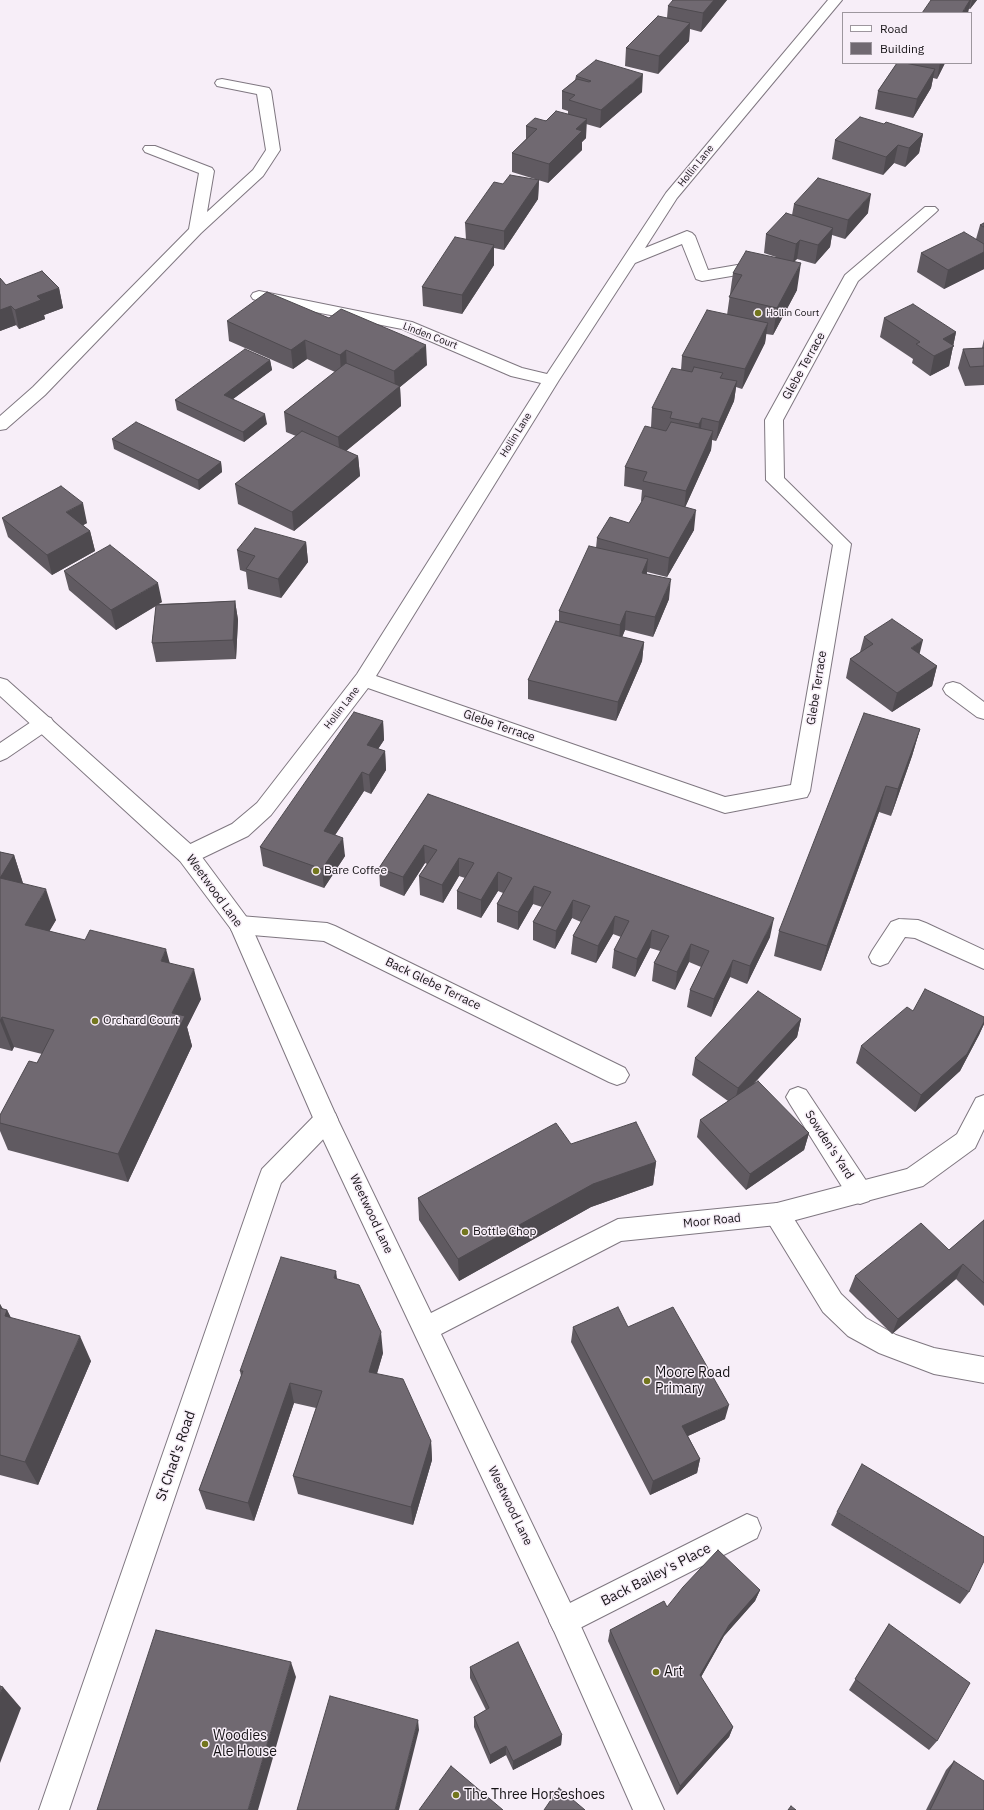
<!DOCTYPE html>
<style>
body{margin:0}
#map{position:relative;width:984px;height:1810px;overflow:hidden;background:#f7eef8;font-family:"IBM Plex Sans",sans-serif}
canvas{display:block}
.legend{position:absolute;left:842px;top:12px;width:130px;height:52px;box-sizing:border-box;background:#f7eef8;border:1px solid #9d969e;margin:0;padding:5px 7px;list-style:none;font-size:12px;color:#161316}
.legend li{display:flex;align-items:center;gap:8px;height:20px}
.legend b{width:20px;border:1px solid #9d969e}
</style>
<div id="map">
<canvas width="984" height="1810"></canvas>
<ul class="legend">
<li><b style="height:5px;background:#fff"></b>Road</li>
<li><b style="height:11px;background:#706971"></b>Building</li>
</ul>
</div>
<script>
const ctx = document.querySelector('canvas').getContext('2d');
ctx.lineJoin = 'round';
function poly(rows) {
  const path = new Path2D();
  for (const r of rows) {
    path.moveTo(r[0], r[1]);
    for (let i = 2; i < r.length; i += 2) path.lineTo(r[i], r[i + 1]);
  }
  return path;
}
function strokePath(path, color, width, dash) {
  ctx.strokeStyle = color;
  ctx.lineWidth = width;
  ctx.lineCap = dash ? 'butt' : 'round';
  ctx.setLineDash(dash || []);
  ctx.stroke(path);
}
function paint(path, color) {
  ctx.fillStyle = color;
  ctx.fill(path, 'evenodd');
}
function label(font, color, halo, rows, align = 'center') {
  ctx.font = font + ' "IBM Plex Sans",sans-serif';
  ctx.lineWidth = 3;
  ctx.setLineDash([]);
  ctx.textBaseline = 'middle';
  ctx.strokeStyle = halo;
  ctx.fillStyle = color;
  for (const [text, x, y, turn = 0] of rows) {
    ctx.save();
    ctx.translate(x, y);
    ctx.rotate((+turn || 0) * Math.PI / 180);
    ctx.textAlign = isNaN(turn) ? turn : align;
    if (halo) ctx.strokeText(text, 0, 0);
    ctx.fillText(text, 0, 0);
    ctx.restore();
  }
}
const lane = poly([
 [222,79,269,88,271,91,280,150,263,176,201,233,45,395,6,429,0,430,0,416,33,387,189,229,199,173,145,152,143,149,145,146,155,146,212,168,214,171,207,212,253,170,266,150,257,94,217,86,215,83,217,80,222,79],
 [953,682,960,684,984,702,984,719,977,717,946,694,943,689,946,684,953,682],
 [240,916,327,923,335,926,625,1068,629,1075,625,1082,617,1085,609,1082,324,941,240,934,232,931,229,925,232,919,240,916],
 [899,919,918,920,926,923,984,950,984,969,915,938,905,937,888,963,880,966,872,963,869,957,872,951,891,922,899,919]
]);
const street = poly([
 [828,0,842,0,677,198,645,248,687,231,692,233,695,236,708,270,749,263,755,265,757,268,755,271,749,273,702,281,696,279,682,244,635,263,559,380,376,676,725,797,791,785,833,545,766,480,765,420,845,275,925,207,935,207,938,210,935,213,858,281,783,420,784,478,851,544,810,791,807,797,725,813,368,688,271,815,248,836,196,861,188,863,180,861,177,855,180,849,232,824,257,803,357,674,541,383,511,376,402,329,259,301,253,299,251,296,253,293,259,291,412,322,522,368,547,374,666,193,828,0],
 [44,716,51,718,54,723,51,728,7,758,0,761,0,743,37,718,44,716],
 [798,1087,806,1090,869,1185,872,1193,869,1201,860,1204,851,1201,790,1104,786,1097,790,1090,798,1087],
 [326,1110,335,1113,338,1120,335,1127,281,1183,69,1810,39,1810,259,1177,262,1169,317,1113,326,1110],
 [777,1203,786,1206,841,1294,866,1318,896,1335,934,1348,984,1357,984,1383,934,1374,879,1353,848,1336,823,1312,768,1222,764,1214,768,1206,777,1203],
 [747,1514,757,1518,761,1528,757,1538,574,1631,564,1636,554,1631,549,1621,554,1611,747,1514]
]);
const secondary = poly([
 [0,678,7,680,196,849,248,919,338,1120,431,1313,618,1219,777,1203,907,1169,957,1134,976,1098,984,1095,984,1129,975,1148,923,1186,777,1225,621,1241,441,1334,574,1611,664,1810,633,1810,554,1631,314,1120,231,929,180,861,0,696,0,678]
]);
strokePath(lane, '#7f7780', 2);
strokePath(street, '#7f7780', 2);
strokePath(secondary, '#7f7780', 2);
paint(lane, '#fff');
paint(street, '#fff');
paint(secondary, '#fff');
paint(poly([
 [727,0,701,32,690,29,689,41,658,74,625,66,626,48,667,18,668,6],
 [931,0,977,0,970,9],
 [897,63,945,63,937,79,933,78,931,88,913,118,875,109,878,91],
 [576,76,642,92,600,128,586,124,586,138,582,142,582,150,548,183,512,172,512,153,526,139,526,126,568,114,568,111,562,109,562,91,575,80],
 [884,124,923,134,919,153,905,167,894,163,883,175,832,159,835,140],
 [539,180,538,199,504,250,494,248,494,265,462,314,423,306,422,287,466,240,465,223,503,184],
 [794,204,868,213,845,239,832,235,830,247,815,264,797,259,794,261,797,290,773,335,766,334,765,343,742,389,736,387,734,401,716,441,712,440,711,450,685,507,694,530,667,577,647,572,647,574,669,599,653,637,625,630,622,637,644,642,642,661,616,721,528,699,528,680,559,622,559,611,596,548,597,538,629,523,642,501,641,501,642,490,624,486,625,467,651,427,652,408,681,370,682,356,727,315,733,273,776,257,764,253,766,234,792,215],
 [984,223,984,269,944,289,917,272,921,253,976,239,980,225],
 [0,278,6,285,59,288,63,308,44,315,45,319,19,329,16,325,0,331],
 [884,318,956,332,949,366,930,376,912,363,913,359,880,337],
 [227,321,427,365,400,387,401,406,346,451,358,456,360,476,294,531,238,504,235,484,296,436,286,432,284,412,335,372,307,359,293,369,229,341],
 [984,339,984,385,965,386,958,368,963,349,982,348],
 [270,360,272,370,233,399,267,424,244,442,177,410,175,400],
 [112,439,221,462,222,472,199,490,114,449],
 [2,518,87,523,83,525,90,531,95,551,52,575,8,537],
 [306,542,308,562,281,598,248,589,246,572,240,570,237,550],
 [64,571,162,602,158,604,235,601,238,620,236,659,156,662,152,643,156,606,116,630,69,590],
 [864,637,919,654,937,666,932,686,892,712,846,678,850,659,860,652],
 [383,721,384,740,378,749,385,751,386,770,371,794,364,791,335,835,345,856,324,888,263,866,260,847],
 [920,729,912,756,891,816,879,812,821,971,774,956,779,931],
 [428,794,770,937,747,984,730,977,711,1017,687,1007,690,990,701,967,689,962,675,990,652,981,654,963,660,951,650,948,635,977,612,968,614,950,621,937,613,934,596,963,571,954,573,936,581,922,572,918,555,949,533,940,533,922,542,907,533,904,518,930,497,922,497,904,503,893,498,891,481,918,457,909,457,891,465,878,459,876,443,903,420,895,419,876,427,864,425,863,404,896,380,886,379,868],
 [0,852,14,855,23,883,56,920,49,931,170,963,201,999,187,1027,192,1046,128,1182,8,1150,0,1131,0,1115,37,1063,42,1054,14,1047,12,1051,0,1048],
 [913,1011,984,1017,984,1024,979,1035,960,1071,915,1112,856,1063,861,1046],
 [801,1019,797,1037,754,1083,809,1133,804,1150,746,1190,697,1137,700,1120,728,1101,692,1075,695,1058],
 [571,1144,656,1162,653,1185,591,1207,459,1281,419,1220,418,1198],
 [984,1220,984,1306,956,1279,892,1334,849,1291,855,1276,949,1250],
 [337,1279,383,1353,377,1374,431,1441,432,1460,413,1525,298,1494,293,1476,316,1408,294,1403,254,1521,206,1509,199,1490,241,1376,240,1371],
 [0,1304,3,1309,7,1310,11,1318,91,1361,38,1485,0,1475],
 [573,1327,628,1327,725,1419,688,1436,700,1459,697,1473,650,1495,571,1342],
 [837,1512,969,1592,960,1604,831,1525],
 [760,1590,755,1601,724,1636,701,1677,733,1727,729,1737,677,1795,608,1641,610,1630,667,1607],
 [889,1624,937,1741,929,1750,849,1690],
 [470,1667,562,1735,561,1745,513,1770,506,1755,490,1764,474,1727,474,1717,486,1710,470,1678],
 [954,1761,984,1810,926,1810,946,1770]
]), '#605a61');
paint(poly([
 [714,0,727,0,701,32,703,13],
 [970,0,971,0,968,13,962,13],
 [972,0,977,0,970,9],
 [690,23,689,41,658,74,659,56],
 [940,63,945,63,937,79],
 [935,69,931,88,913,118,917,99],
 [643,74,642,92,600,128,601,110],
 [587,119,586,138,582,142,582,150,548,183,549,164,576,129],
 [923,134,919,153,905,167,909,148],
 [898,145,894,163,883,175,886,157],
 [539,180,538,199,504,250,504,231],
 [871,194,868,213,845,239,848,220],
 [833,228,830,247,815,264,818,245],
 [800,240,797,259,793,263,796,244],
 [494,245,494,265,462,314,462,295],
 [984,252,984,269,944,289,948,270],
 [801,263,797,290,773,335,777,308],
 [59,288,63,308,44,315,45,319,19,329,15,310,37,296],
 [11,306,16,325,0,331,0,310],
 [768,323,765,343,742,389,745,369],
 [956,332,949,366,930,376,934,356,943,339],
 [305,340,307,359,293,369,291,350],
 [426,345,427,365,400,387,401,406,340,456,338,437,395,390,394,371],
 [346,350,347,370,341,374,340,355],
 [270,360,272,370,225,405,224,395],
 [737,381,734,401,716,441,719,422],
 [265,414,267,424,244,442,243,432],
 [702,418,700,438,697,443,699,424],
 [713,431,711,450,684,510,686,491],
 [358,456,360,476,294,531,292,512],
 [221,462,222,472,199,490,198,480],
 [83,503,87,523,71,532,66,512],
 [696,510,694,530,667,577,669,558],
 [90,531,95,551,52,575,47,555],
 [306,542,308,562,281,598,278,579],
 [648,559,646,579,642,573],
 [671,579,669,599,653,637,655,617],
 [158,583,162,602,116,630,111,610],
 [235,601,238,620,236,659,233,640],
 [626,611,625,630,619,645,620,625],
 [923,640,918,660,911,648],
 [644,642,642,661,616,721,618,702],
 [937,666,932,686,892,712,897,693],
 [383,721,384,740,368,764,367,745],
 [920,729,912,756,891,816,898,789],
 [385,751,386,770,371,794,369,775],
 [362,772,364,791,326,849,324,831],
 [886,786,879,812,821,971,827,946],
 [343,838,345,856,324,888,322,869],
 [424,845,425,863,404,896,403,877],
 [14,855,24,887,0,878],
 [459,858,459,876,443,903,442,885],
 [498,872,498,891,481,918,481,900],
 [534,886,533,904,518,930,518,912],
 [46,889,56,920,35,956,25,925],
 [573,900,572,918,555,949,556,931],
 [615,916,613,934,596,963,598,946],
 [774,918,770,937,747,984,750,966],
 [652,930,650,948,635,977,637,959],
 [691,944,689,962,675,990,677,972],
 [166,949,174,979,161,961],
 [733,960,730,977,711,1017,714,999],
 [194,969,201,999,187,1027,192,1046,128,1182,118,1154,172,1013],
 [2,1017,14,1047,12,1051,0,1021],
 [801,1019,797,1037,734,1105,738,1088],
 [984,1022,984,1024,979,1035,960,1071,915,1112,921,1095],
 [809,1133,804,1150,746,1190,750,1174],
 [656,1162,653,1185,591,1207,459,1281,458,1259,593,1184],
 [963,1264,956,1279,892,1334,898,1319],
 [336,1271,339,1292,334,1278],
 [0,1304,5,1314,7,1310,20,1336,0,1316],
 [381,1332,383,1353,371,1392,369,1372],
 [80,1336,91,1361,38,1485,25,1462],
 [290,1383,294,1403,254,1521,248,1503],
 [729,1405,725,1419,679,1440,682,1426],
 [431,1441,432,1460,413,1525,411,1507],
 [700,1459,697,1473,650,1495,653,1481],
 [760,1590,755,1601,724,1636,696,1686,700,1675,729,1625],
 [291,1662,296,1677,258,1810,248,1810],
 [3,1687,21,1708,0,1763,0,1694],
 [418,1720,419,1730,399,1810,395,1810],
 [733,1727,729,1737,677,1795,680,1786],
 [562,1735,561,1745,513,1770,513,1761],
 [506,1746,506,1755,490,1764,490,1755]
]), '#4e4a4f');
const building = poly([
 [673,0,714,0,703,13,668,6,673,0],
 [931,0,970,0,962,13,922,13,931,0],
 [658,16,690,23,659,56,626,48,658,16],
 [596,60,643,74,601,110,569,100,575,95,562,91,577,79,589,82,591,81,576,76,596,60],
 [897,63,905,63,935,69,917,99,878,91,897,63],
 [556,111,587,119,576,129,582,131,549,164,512,153,537,129,526,126,535,118,546,121,556,111],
 [860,117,884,124,886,122,923,134,909,148,898,145,886,157,835,140,860,117],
 [510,175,539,180,504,231,465,223,494,182,503,184,510,175],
 [818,178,871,194,848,220,794,204,818,178],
 [786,213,833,228,818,245,800,240,796,244,766,234,786,213],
 [984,223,984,227,980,225,984,223],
 [964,232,984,244,984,252,948,270,921,253,964,232],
 [455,237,494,245,462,295,422,287,455,237],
 [746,251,801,263,777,308,729,297,742,275,733,273,746,251],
 [42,271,59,288,37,296,41,300,15,310,11,306,0,310,0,278,6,285,42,271],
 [267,292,329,318,341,309,426,345,394,371,346,350,340,355,305,340,291,350,227,321,267,292],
 [913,304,956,332,943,339,954,346,934,356,916,344,920,342,884,318,913,304],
 [707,310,768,323,745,369,682,356,707,310],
 [984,348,984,366,970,367,963,349,984,348],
 [245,349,270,360,224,395,265,414,243,432,175,400,245,349],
 [346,363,400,386,338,437,284,412,346,363],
 [694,367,723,373,720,378,737,381,719,422,702,418,699,424,670,418,672,412,652,408,672,368,692,372,694,367],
 [136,422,221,462,198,480,112,439,136,422],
 [671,422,713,431,686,491,643,481,647,472,625,467,645,426,666,431,671,422],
 [302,431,358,456,292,512,235,484,302,431],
 [61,486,83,503,66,512,90,531,47,555,2,518,61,486],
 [645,496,696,510,669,558,597,538,610,517,629,523,645,496],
 [255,528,306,542,278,579,246,569,255,556,237,550,255,528],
 [110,545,158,583,111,610,64,571,110,545],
 [589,546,648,559,642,573,671,579,655,617,626,611,620,625,559,611,589,546],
 [235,601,233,640,152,643,156,605,235,601],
 [892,619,923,640,911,648,937,666,897,693,850,659,873,644,864,637,892,619],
 [556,621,644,642,618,702,528,680,556,621],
 [354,712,383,721,367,745,385,751,369,775,362,772,324,831,343,838,322,869,260,847,354,712],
 [864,713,920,729,898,789,886,786,827,946,779,931,864,713],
 [428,794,774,918,750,966,733,960,714,999,690,990,709,951,691,944,677,972,654,963,669,936,652,930,637,959,614,950,629,921,615,916,598,946,573,936,590,906,573,900,556,931,533,922,551,892,534,886,518,912,497,904,512,878,498,872,481,900,457,891,474,863,459,858,442,885,419,876,437,850,424,845,403,877,379,868,428,794],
 [0,852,14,855,0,878,46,889,25,925,85,940,90,930,166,949,161,961,194,969,172,1013,185,1016,118,1154,0,1123,0,1115,29,1061,37,1063,54,1030,2,1017,0,1021,0,852],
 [925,989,984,1017,984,1022,967,1054,921,1095,861,1046,907,1007,913,1011,925,989],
 [758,991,801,1019,738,1088,695,1058,758,991],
 [758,1081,809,1133,750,1174,700,1120,758,1081],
 [636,1122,656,1162,593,1184,458,1259,418,1198,556,1123,571,1144,636,1122],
 [984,1220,984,1283,963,1264,898,1319,855,1276,921,1223,949,1250,984,1220],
 [281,1257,336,1271,334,1278,359,1285,381,1332,369,1372,403,1379,431,1441,411,1507,293,1476,322,1391,290,1383,248,1503,199,1490,243,1371,240,1371,281,1257],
 [618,1307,628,1327,673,1307,729,1405,682,1426,700,1459,653,1481,573,1327,618,1307],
 [0,1308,7,1310,5,1316,80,1336,25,1462,0,1455,0,1308],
 [862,1464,984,1537,984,1561,969,1592,837,1512,862,1464],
 [718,1550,760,1590,729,1625,700,1675,733,1727,680,1786,610,1630,664,1601,667,1607,683,1587,718,1550],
 [889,1624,970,1683,937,1741,855,1679,889,1624],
 [156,1630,291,1662,248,1810,97,1810,156,1630],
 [518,1642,562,1735,513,1761,506,1746,490,1755,474,1717,489,1708,470,1667,518,1642],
 [0,1686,3,1687,0,1694,0,1686],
 [330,1696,418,1720,395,1810,297,1810,330,1696],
 [954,1761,984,1781,984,1810,930,1810,954,1761],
 [451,1766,503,1810,419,1810,451,1766],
 [559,1788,585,1810,544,1810,559,1788],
 [791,1806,796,1810,788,1810,791,1806]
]);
paint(building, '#706971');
strokePath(building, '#4e4a4f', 1);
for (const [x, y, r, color] of [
 [758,313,4,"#73761e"],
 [316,871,4,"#73761e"],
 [95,1021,4,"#73761e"],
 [465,1232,4,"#73761e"],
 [647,1381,4,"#73761e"],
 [656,1672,4,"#73761e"],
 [205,1744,4,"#73761e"],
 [456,1795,4,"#73761e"]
]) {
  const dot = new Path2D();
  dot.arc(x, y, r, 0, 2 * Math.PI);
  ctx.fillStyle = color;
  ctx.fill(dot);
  strokePath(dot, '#f7eef8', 1.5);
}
label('10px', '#161316', '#f7eef8', [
 ["Hollin Lane",696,166,-51],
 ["Linden Court",430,336,21],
 ["Hollin Lane",516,435,-58],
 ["Hollin Lane",342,708,-52]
]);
label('10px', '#161316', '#f7eef8', [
 ["Hollin Court",766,313]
], 'left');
label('12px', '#161316', '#f7eef8', [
 ["Glebe Terrace",804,366,-61],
 ["Glebe Terrace",817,688,-81],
 ["Glebe Terrace",499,726,19],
 ["Weetwood Lane",214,891,54],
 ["Back Glebe Terrace",433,984,26],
 ["Sowden's Yard",829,1145,57],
 ["Weetwood Lane",371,1214,65],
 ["Moor Road",712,1221,-6],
 ["Weetwood Lane",510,1506,64]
]);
label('12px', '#161316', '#f7eef8', [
 ["Bare Coffee",324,871],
 ["Orchard Court",103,1021],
 ["Bottle Chop",473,1232]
], 'left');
label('14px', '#161316', '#f7eef8', [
 ["Moore Road",655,1373],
 ["Primary",655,1389],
 ["Art",664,1672],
 ["Woodies",213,1736],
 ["Ale House",213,1752],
 ["The Three Horseshoes",464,1795]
], 'left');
label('14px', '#161316', '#f7eef8', [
 ["St Chad's Road",176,1456,-71],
 ["Back Bailey's Place",656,1575,-27]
]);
</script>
